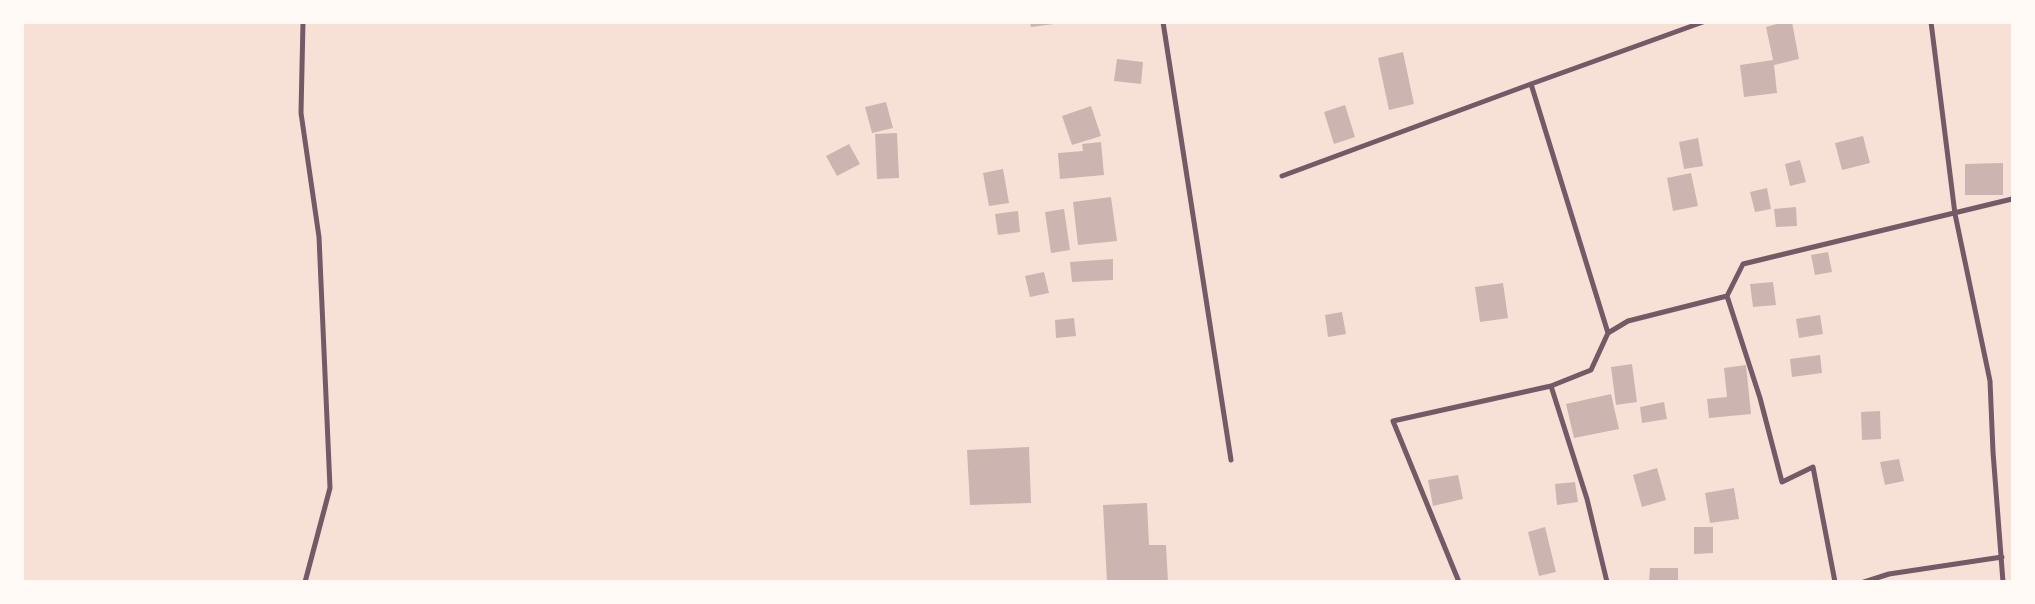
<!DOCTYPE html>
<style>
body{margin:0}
#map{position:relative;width:2035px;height:604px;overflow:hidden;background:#f7e1d7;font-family:"PT Sans",sans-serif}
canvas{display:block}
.frame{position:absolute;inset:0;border:24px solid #fffaf5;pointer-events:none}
</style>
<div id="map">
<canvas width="2035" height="604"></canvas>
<div class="frame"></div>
</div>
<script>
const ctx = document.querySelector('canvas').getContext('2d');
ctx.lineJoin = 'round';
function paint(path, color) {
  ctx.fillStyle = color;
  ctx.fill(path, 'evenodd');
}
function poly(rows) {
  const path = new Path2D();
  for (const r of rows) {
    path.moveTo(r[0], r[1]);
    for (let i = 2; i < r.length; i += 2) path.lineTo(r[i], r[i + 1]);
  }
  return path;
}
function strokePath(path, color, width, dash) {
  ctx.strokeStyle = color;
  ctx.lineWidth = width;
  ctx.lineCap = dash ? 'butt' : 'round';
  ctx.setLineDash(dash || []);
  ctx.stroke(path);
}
paint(poly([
 [1030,22,1054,22,1054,24,1031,27],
 [1784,22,1792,22,1799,59,1774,65,1777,93,1744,97,1740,65,1773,60,1766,27],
 [1403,52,1414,104,1389,110,1378,58],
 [1117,59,1143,62,1141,84,1114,81],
 [886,102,893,128,872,133,865,107],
 [1345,105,1355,137,1334,144,1324,112],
 [1091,106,1101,136,1072,145,1062,116],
 [897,133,899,178,877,179,875,134],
 [1863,136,1870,163,1842,170,1835,143],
 [1698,138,1703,166,1684,169,1679,142],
 [1101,142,1104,175,1060,179,1058,153,1083,151,1082,144],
 [849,144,860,164,837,176,826,156],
 [1800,160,1806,182,1790,186,1785,164],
 [2003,163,2003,195,1965,195,1965,164],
 [1003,169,1009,203,989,206,983,173],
 [1691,173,1698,206,1673,211,1667,178],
 [1767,188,1771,209,1755,212,1750,192],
 [1111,197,1117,241,1078,245,1073,202],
 [1796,207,1797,226,1776,227,1774,209],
 [1064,209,1070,250,1051,253,1045,212],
 [1018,211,1020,232,998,235,995,214],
 [1828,252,1832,272,1815,275,1811,255],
 [1113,259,1113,280,1072,282,1070,262],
 [1044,272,1049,293,1030,297,1025,276],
 [1773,282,1776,305,1753,307,1750,284],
 [1503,283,1508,318,1480,322,1475,287],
 [1342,312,1346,334,1328,337,1325,315],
 [1820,315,1823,334,1799,338,1796,319],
 [1074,318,1076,336,1056,338,1055,320],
 [1820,355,1822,373,1792,377,1790,359],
 [1632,364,1637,402,1616,405,1611,367],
 [1746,365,1751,414,1709,418,1707,399,1727,397,1724,368],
 [1611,394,1619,429,1574,438,1566,404],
 [1664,402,1667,419,1642,423,1640,407],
 [1880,411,1881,439,1862,440,1861,412],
 [1029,447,1031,503,970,505,967,450],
 [1899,459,1904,481,1885,485,1880,462],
 [1657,468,1666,500,1642,507,1633,475],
 [1458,475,1463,499,1433,506,1428,480],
 [1575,482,1578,502,1557,505,1555,484],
 [1734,488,1739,519,1710,523,1705,493],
 [1147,503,1149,545,1166,545,1168,582,1107,582,1103,505],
 [1545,527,1556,572,1539,576,1528,532],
 [1694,527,1713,527,1713,553,1694,554],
 [1650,568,1678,568,1678,582,1649,582]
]), '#ccb4b1');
strokePath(poly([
 [303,22,301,113,319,237,330,488,305,582],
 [1163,22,1231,460],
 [1931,22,1955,214,1990,381,1993,452,2003,582],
 [1531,84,1608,333],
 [1282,176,1531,84,1703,22],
 [1551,386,1587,499,1607,582],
 [1459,582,1393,421,1551,386,1591,370,1608,333,1628,321,1727,296],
 [1835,582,1813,467,1782,482,1760,398,1727,296,1743,264,2012,199],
 [1864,582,1889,574,2002,557]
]), '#755966', 5);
</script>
